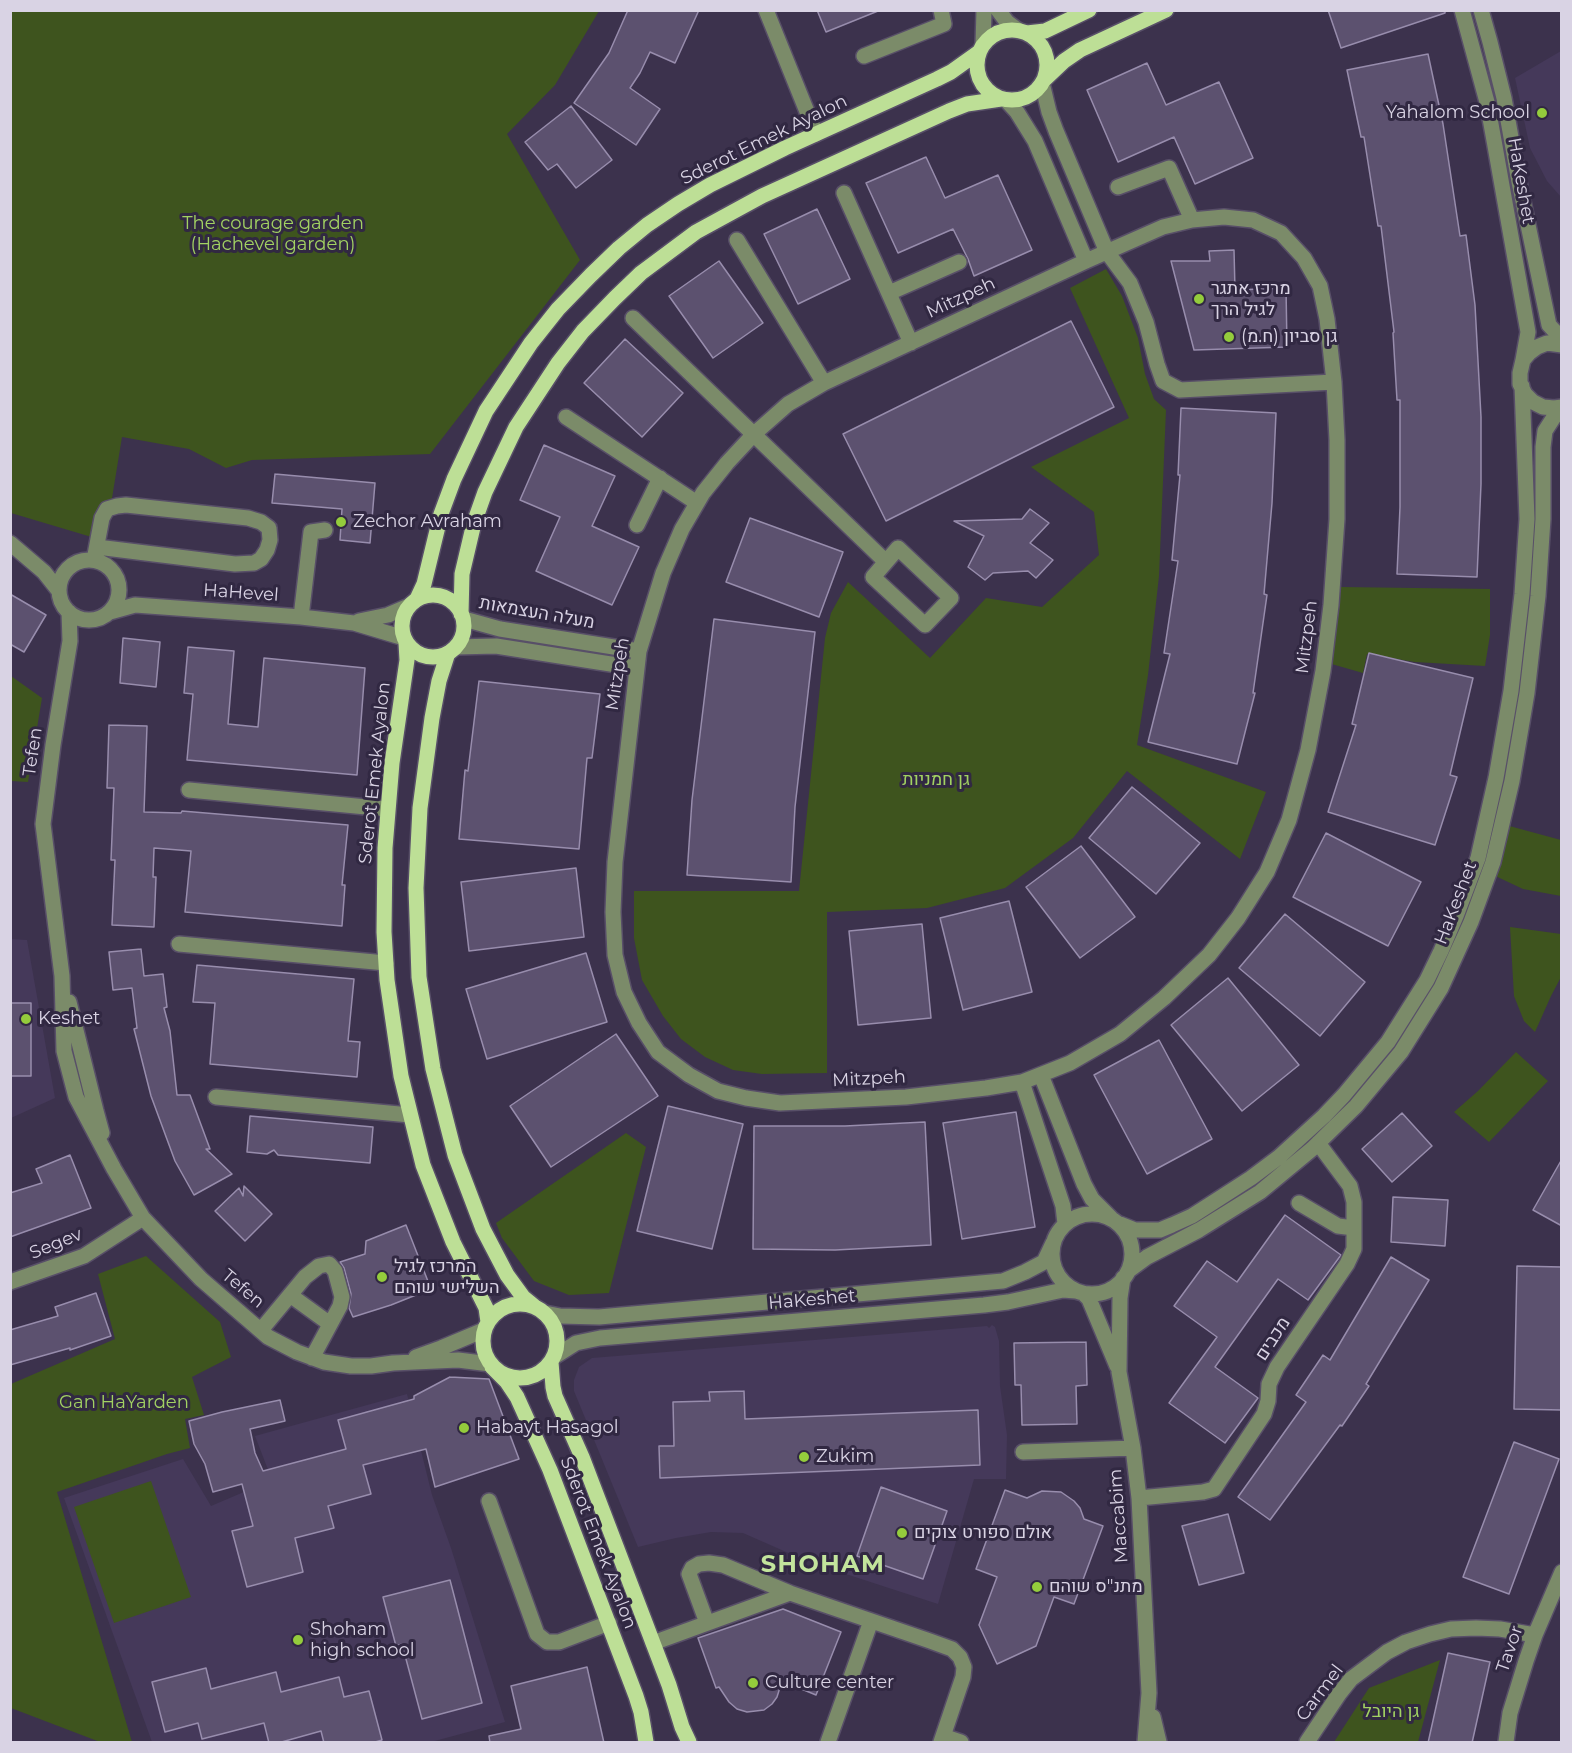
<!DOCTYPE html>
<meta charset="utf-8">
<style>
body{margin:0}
#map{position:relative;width:1572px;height:1753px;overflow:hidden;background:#3c324d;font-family:Montserrat,sans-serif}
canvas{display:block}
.frame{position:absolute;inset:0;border:12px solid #d9d3e4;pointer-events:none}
</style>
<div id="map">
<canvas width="1572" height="1753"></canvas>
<div class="frame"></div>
</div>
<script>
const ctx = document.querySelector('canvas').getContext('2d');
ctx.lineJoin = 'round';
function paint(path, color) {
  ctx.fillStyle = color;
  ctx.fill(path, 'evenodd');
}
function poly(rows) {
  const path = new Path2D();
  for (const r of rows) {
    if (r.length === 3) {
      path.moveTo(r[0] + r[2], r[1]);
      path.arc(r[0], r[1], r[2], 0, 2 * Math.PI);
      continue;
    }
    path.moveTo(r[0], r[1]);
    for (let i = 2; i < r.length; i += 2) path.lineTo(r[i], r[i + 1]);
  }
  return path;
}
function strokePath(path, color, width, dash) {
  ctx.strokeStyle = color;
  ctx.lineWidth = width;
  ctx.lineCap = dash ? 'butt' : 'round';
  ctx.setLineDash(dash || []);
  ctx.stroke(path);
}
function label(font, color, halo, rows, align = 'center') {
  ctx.font = font + ' Montserrat,Heebo,sans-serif';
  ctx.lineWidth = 6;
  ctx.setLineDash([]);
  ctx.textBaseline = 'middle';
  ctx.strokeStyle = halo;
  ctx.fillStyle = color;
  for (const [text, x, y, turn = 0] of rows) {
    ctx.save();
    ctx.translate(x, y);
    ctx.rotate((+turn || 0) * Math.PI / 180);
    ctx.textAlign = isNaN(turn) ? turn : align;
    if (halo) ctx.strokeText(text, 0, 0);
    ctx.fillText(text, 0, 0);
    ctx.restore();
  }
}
paint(poly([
 [1561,51,1561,197,1547,181,1530,148,1515,78],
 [10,939,27,940,55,1098,11,1118],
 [992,1325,995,1327,999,1341,1000,1386,1007,1435,1006,1479,974,1479,938,1604,809,1562,743,1533,711,1532,676,1538,638,1547,574,1391,574,1380,579,1367,592,1358,987,1326,989,1328],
 [407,1394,432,1495,451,1548,505,1722,431,1742,152,1742,64,1498,183,1459,211,1506,272,1480,255,1436]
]), '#45395a');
paint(poly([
 [10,11,599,11,555,85,507,134,580,260,430,454,252,460,226,468,189,449,122,437,105,541,11,513],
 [1106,269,1122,296,1138,338,1145,374,1154,399,1166,410,1159,576,1148,675,1137,745,1266,792,1240,859,1127,771,1073,838,1005,888,927,908,827,912,827,1073,762,1074,733,1070,705,1057,681,1039,663,1016,642,980,634,938,634,891,799,891,825,638,831,613,848,582,930,658,986,598,1042,607,1099,555,1094,512,1031,467,1129,418,1070,288],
 [1341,587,1490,589,1490,635,1485,666,1415,662,1367,654,1363,673,1328,663,1335,636],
 [11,676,42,698,28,782,11,781],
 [1502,824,1561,840,1561,896,1523,889,1489,873],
 [1510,927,1561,934,1561,977,1551,996,1535,1032,1524,1021,1514,996],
 [1516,1052,1548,1081,1489,1142,1454,1112,1478,1091],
 [626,1133,646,1147,609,1293,569,1295,534,1281,502,1238,496,1223],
 [146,1256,220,1322,231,1357,192,1377,204,1415,185,1419,190,1448,167,1454,57,1492,132,1742,100,1742,11,1708,11,1384,115,1339,98,1274],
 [151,1481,191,1597,114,1623,74,1507],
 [1440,1660,1418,1742,1334,1742,1369,1688]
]), '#3e541e');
const building = poly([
 [628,10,699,10,675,63,650,52,640,73,630,88,660,109,636,145,574,103,609,53,628,10],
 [817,10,878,10,878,11,826,32,817,10],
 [1328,10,1445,10,1445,13,1341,48,1328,10],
 [1428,54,1443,124,1460,236,1466,235,1475,305,1481,417,1481,484,1477,577,1397,574,1400,507,1400,400,1397,400,1393,333,1394,332,1381,226,1378,226,1364,137,1361,137,1347,70,1428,54],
 [1147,63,1166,105,1219,82,1253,158,1195,184,1174,137,1118,162,1087,90,1147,63],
 [571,106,612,160,576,188,557,164,548,170,525,142,571,106],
 [926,157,945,198,998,175,1032,250,974,276,968,259,953,229,898,253,866,183,926,157],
 [817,209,850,279,798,304,764,234,817,209],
 [1234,250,1235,290,1286,288,1287,347,1194,350,1171,261,1210,261,1209,251,1234,250],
 [719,261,763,323,713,358,669,296,719,261],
 [1071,321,1114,407,886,521,843,434,1071,321],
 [625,339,683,393,642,437,584,383,625,339],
 [1181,408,1276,413,1272,503,1264,594,1267,595,1253,693,1255,693,1237,764,1148,742,1170,654,1164,653,1178,561,1172,560,1180,475,1178,475,1181,408],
 [544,445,615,476,592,526,639,547,612,605,536,571,560,517,520,500,544,445],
 [275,474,375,483,370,543,340,540,342,509,272,503,275,474],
 [1030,509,1049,523,1030,543,1053,560,1036,578,1028,571,993,573,985,580,968,567,984,536,954,521,1022,519,1030,509],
 [750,518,843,552,819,617,726,582,750,518],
 [10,594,46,615,24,652,10,644,10,594],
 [714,619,815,632,795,807,791,882,687,875,692,800,714,619],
 [123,638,160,642,156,687,120,683,123,638],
 [188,647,234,651,228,724,258,727,264,658,365,668,357,775,187,760,193,694,184,693,188,647],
 [1369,653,1473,678,1450,775,1457,777,1435,845,1328,812,1356,725,1352,724,1369,653],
 [479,681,600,694,592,758,587,758,579,849,459,839,465,770,468,771,479,681],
 [109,725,147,726,144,812,181,813,182,811,348,825,342,885,345,885,342,926,185,912,191,851,154,848,153,877,156,877,154,927,112,925,115,860,111,860,114,788,107,788,109,725],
 [1132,787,1200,843,1156,894,1089,838,1132,787],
 [1326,833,1421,882,1388,946,1293,897,1326,833],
 [1081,846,1135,917,1080,958,1026,887,1081,846],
 [576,868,584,937,469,951,461,882,576,868],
 [1009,901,1032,992,963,1010,940,918,1009,901],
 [1285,914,1365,982,1320,1036,1239,968,1285,914],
 [922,924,931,1018,858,1025,849,931,922,924],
 [141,949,144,976,163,974,167,1007,164,1008,170,1031,177,1095,190,1095,210,1149,206,1149,232,1174,194,1195,175,1161,151,1096,134,1029,137,1028,132,988,113,990,109,952,141,949],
 [586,953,607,1022,487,1059,466,989,586,953],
 [197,965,354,979,348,1041,360,1042,357,1077,210,1064,215,1003,193,1002,197,965],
 [1228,978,1299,1065,1242,1111,1171,1025,1228,978],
 [10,1003,31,1003,31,1076,10,1076,10,1003],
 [616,1034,658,1096,551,1167,510,1106,616,1034],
 [1159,1040,1212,1139,1147,1174,1094,1075,1159,1040],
 [668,1106,743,1124,712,1249,637,1231,668,1106],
 [1016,1112,1035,1227,962,1239,943,1123,1016,1112],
 [1402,1113,1432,1146,1392,1182,1362,1149,1402,1113],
 [250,1116,373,1127,370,1163,278,1155,274,1150,267,1154,247,1152,250,1116],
 [925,1122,931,1245,835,1250,753,1249,754,1126,845,1126,925,1122],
 [70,1155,91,1208,10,1237,10,1193,42,1183,36,1169,70,1155],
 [1562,1159,1562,1226,1533,1210,1562,1159],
 [244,1186,272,1214,245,1241,215,1211,239,1188,243,1196,244,1186],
 [1393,1197,1448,1200,1445,1246,1391,1242,1393,1197],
 [1285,1215,1341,1255,1308,1300,1278,1279,1215,1367,1258,1398,1225,1443,1169,1403,1217,1337,1174,1306,1207,1261,1237,1282,1285,1215],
 [406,1225,431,1289,391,1305,353,1317,349,1308,351,1294,344,1268,340,1262,365,1254,366,1241,406,1225],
 [1391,1257,1429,1280,1366,1384,1369,1386,1342,1426,1340,1425,1270,1520,1238,1497,1306,1402,1296,1395,1323,1355,1330,1360,1391,1257],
 [1517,1266,1562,1267,1562,1410,1514,1409,1517,1266],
 [96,1293,111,1336,70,1350,70,1348,10,1365,10,1330,58,1316,55,1307,96,1293],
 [1086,1342,1087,1385,1076,1386,1077,1424,1022,1425,1021,1385,1015,1385,1014,1343,1086,1342],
 [450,1377,489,1379,519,1459,435,1487,426,1449,363,1465,371,1494,328,1506,334,1528,295,1538,303,1572,247,1587,232,1531,253,1526,242,1484,213,1492,205,1464,194,1444,189,1421,222,1412,280,1400,285,1421,250,1429,255,1453,263,1471,346,1449,338,1420,414,1399,414,1396,450,1377],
 [744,1391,745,1419,978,1410,980,1465,660,1478,659,1446,674,1446,673,1402,710,1401,709,1392,744,1391],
 [1514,1442,1559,1459,1509,1594,1463,1577,1514,1442],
 [881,1487,947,1511,923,1579,857,1556,881,1487],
 [1005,1490,1027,1498,1042,1491,1061,1492,1074,1501,1080,1508,1084,1519,1103,1526,1074,1604,1054,1597,1036,1646,997,1664,979,1625,997,1577,976,1569,1005,1490],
 [1228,1514,1244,1573,1199,1585,1182,1526,1228,1514],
 [450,1580,482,1703,422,1719,402,1644,396,1646,383,1597,450,1580],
 [783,1609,841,1632,816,1695,782,1681,777,1697,772,1704,764,1710,747,1712,737,1709,729,1702,719,1687,716,1688,698,1638,783,1609],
 [1448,1653,1490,1662,1472,1743,1428,1743,1448,1653],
 [587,1667,604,1743,490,1743,489,1736,521,1729,511,1686,587,1667],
 [206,1668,211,1689,276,1672,281,1692,339,1677,344,1697,369,1691,382,1740,372,1743,324,1743,321,1731,278,1743,269,1743,264,1723,202,1739,198,1723,165,1732,152,1682,206,1668]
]);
paint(building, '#5c516f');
strokePath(building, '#988dad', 1.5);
const minor = poly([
 [766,10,816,134],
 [998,10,1007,22,1019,31],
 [1462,10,1487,102,1495,146,1528,332,1523,360],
 [1481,10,1490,42,1504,98,1519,182,1549,325,1562,339],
 [983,45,984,10],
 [864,56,944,24,941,10],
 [1042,83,1049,112,1056,131,1107,252,1130,283,1146,322,1157,364,1163,381,1180,390,1334,382],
 [1006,100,1017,112,1035,141,1086,261],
 [1118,187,1169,168,1192,220],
 [844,193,911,343],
 [1224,217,1253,220,1281,233,1304,258,1320,286,1327,319,1334,382,1337,440,1337,519,1331,605,1323,671,1308,750,1289,820,1267,872,1238,918,1209,955,1164,998,1120,1034,1070,1063,1022,1082,986,1088,906,1097,780,1103,746,1098,718,1091,689,1075,658,1052,639,1023,624,992,615,955,613,912,615,862,639,651,663,573,682,529,703,493,727,463,754,434,788,404,824,383,1086,261,1163,227,1192,220,1224,217],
 [737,240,824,383],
 [889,293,959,262],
 [633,318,885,561],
 [1562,345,1547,343,1537,347,1529,353,1523,360,1520,373,1520,384,1525,394,1533,402,1543,407,1554,408,1562,407],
 [566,417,697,503],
 [637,525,660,478],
 [10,543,44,572,59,591],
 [898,548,951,598,925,625,873,577,898,548],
 [89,590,30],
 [94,560,102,518,107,509,117,506,126,505,248,518,261,522,269,528,270,540,267,550,261,559,254,563,235,564,97,547],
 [69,612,70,641,53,745,43,824,62,976,64,1051,76,1097,114,1169,143,1218,201,1279,268,1337,297,1352,324,1362,351,1366,371,1366,393,1363,458,1360,490,1364],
 [110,612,135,605,301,617,354,623,404,638],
 [301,617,311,532,325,530],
 [464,619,500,629,639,651],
 [359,621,388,615,409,606],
 [456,647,496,646,636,668],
 [189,790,387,809],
 [179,944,386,963],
 [69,1002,96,1111,102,1133],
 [1041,1075,1084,1184,1092,1199,1111,1218],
 [1022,1082,1063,1206,1065,1224],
 [216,1097,410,1115],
 [1299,1203,1338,1226,1354,1228],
 [1092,1254,40],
 [1120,1224,1135,1230,1160,1230,1172,1225,1192,1216,1220,1198,1251,1178,1279,1157,1324,1116,1344,1095,1388,1042,1427,980,1441,951,1456,916,1478,858,1496,778,1511,691,1522,594,1527,519,1522,386],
 [1128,1271,1147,1257,1199,1230,1260,1192,1312,1149,1356,1106,1401,1052,1441,988,1471,922,1493,862,1512,781,1527,693,1538,596,1543,519,1543,447,1545,431,1554,417,1562,410],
 [1123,1278,1120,1298,1119,1372,1133,1448,1139,1498,1149,1693,1145,1742],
 [10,1282,84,1256,143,1218],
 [1083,1293,1089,1299,1117,1366],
 [290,1295,330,1324],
 [545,1313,560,1316,599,1317,1003,1281,1025,1272,1044,1262,1053,1243],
 [261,1330,305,1277,319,1266,329,1264,335,1271,342,1297,340,1306,312,1358],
 [416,1357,441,1348,484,1330],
 [554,1357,576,1343,600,1338,984,1305,1008,1302,1063,1290,1076,1291],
 [1023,1452,1133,1448],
 [1139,1498,1203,1492,1214,1489,1264,1414,1268,1401,1269,1384,1277,1367,1347,1264,1354,1249,1354,1202,1350,1186,1318,1143],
 [489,1501,537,1634,547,1642,559,1642,609,1623],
 [707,1623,689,1574,692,1568,699,1564,709,1563,723,1565,790,1593],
 [653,1643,790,1593,930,1641,952,1649,960,1657,964,1667,963,1677,941,1742],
 [1153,1717,1159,1742],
 [943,1736,961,1742],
 [828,1742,871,1621],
 [1307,1742,1339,1694,1351,1679,1387,1652,1406,1642,1430,1634,1451,1629,1476,1628,1500,1629,1535,1635],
 [1506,1742,1510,1713,1526,1661,1535,1635,1562,1572]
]);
const major = poly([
 [1012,65,35],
 [1027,33,1045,31,1089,10],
 [1045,79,1064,61,1080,50,1166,10],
 [433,626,31],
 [417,599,424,584,441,514,454,479,486,411,531,343,558,309,591,275,619,248,647,225,678,204,710,185,785,148,937,79,951,72,979,52],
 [461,614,462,574,474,523,485,492,516,427,558,363,583,331,615,298,641,273,696,232,762,196,949,111,967,104,1001,99],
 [406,643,407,660,392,763,385,848,384,932,387,980,401,1076,423,1165,453,1242,486,1308,488,1322],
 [448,653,439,681,432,718,420,808,416,888,419,977,433,1069,455,1155,483,1229,507,1275,523,1297,534,1306],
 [520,1341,37],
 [551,1362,553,1387,555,1396,582,1457,669,1685,682,1727,689,1742],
 [492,1367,507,1382,517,1397,550,1470,636,1696,641,1712,646,1742]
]);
strokePath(minor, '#584f68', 18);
strokePath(major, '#584f68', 18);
strokePath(minor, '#7b8b69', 15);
strokePath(major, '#bddf96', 15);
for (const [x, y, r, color] of [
 [1542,113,6,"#94cc3c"],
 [1199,299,6,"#94cc3c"],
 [1229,337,6,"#94cc3c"],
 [341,522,6,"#94cc3c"],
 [26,1019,6,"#94cc3c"],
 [382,1277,6,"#94cc3c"],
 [464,1428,6,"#94cc3c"],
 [804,1457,6,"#94cc3c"],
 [902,1533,6,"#94cc3c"],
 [1037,1587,6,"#94cc3c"],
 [298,1640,6,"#94cc3c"],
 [753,1683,6,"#94cc3c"]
]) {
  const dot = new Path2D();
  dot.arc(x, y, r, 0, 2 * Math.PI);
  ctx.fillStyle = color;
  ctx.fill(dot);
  strokePath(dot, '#312842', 2);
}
label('18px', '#d9d3e4', '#312842', [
 ["Yahalom School",1530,113,"right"],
 ["מרכז אתגר",1211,289],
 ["לגיל הרך",1211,310],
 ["גן סביון (ח.מ)",1241,337],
 ["Zechor Avraham",353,522],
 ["Keshet",38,1019],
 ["המרכז לגיל",394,1267],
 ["השלישי שוהם",394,1288],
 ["Habayt Hasagol",476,1428],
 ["Zukim",816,1457],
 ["אולם ספורט צוקים",914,1533],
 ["מתנ\"ס שוהם",1049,1587],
 ["Shoham",310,1630],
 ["high school",310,1651],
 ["Culture center",765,1683]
], 'left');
label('18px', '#d9d3e4', '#312842', [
 ["Sderot Emek Ayalon",764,140,-26],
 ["HaKeshet",1521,181,80],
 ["Mitzpeh",961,298,-25],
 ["HaHevel",241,593,4],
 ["מעלה העצמאות",537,613,10],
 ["Mitzpeh",1307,637,-83],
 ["Mitzpeh",618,674,-81],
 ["Tefen",33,752,-82],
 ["Sderot Emek Ayalon",375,773,-84],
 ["HaKeshet",1456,903,-69],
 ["Mitzpeh",869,1079,-3],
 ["Segev",56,1244,-22],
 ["Tefen",243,1289,40],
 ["HaKeshet",812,1300,-5],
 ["מכבים",1273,1339,-57],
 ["Maccabim",1119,1516,-94],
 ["Sderot Emek Ayalon",598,1543,69],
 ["Tavor",1510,1649,-71],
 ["Carmel",1320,1693,-53]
]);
label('18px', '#a2d262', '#312842', [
 ["The courage garden",273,224],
 ["(Hachevel garden)",273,245],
 ["גן חמניות",936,780],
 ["Gan HaYarden",124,1403],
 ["גן היובל",1391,1712]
]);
ctx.letterSpacing = '1.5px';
label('bold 24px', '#c2e49c', '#312842', [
 ["SHOHAM",823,1565]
]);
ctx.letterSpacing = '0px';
</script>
